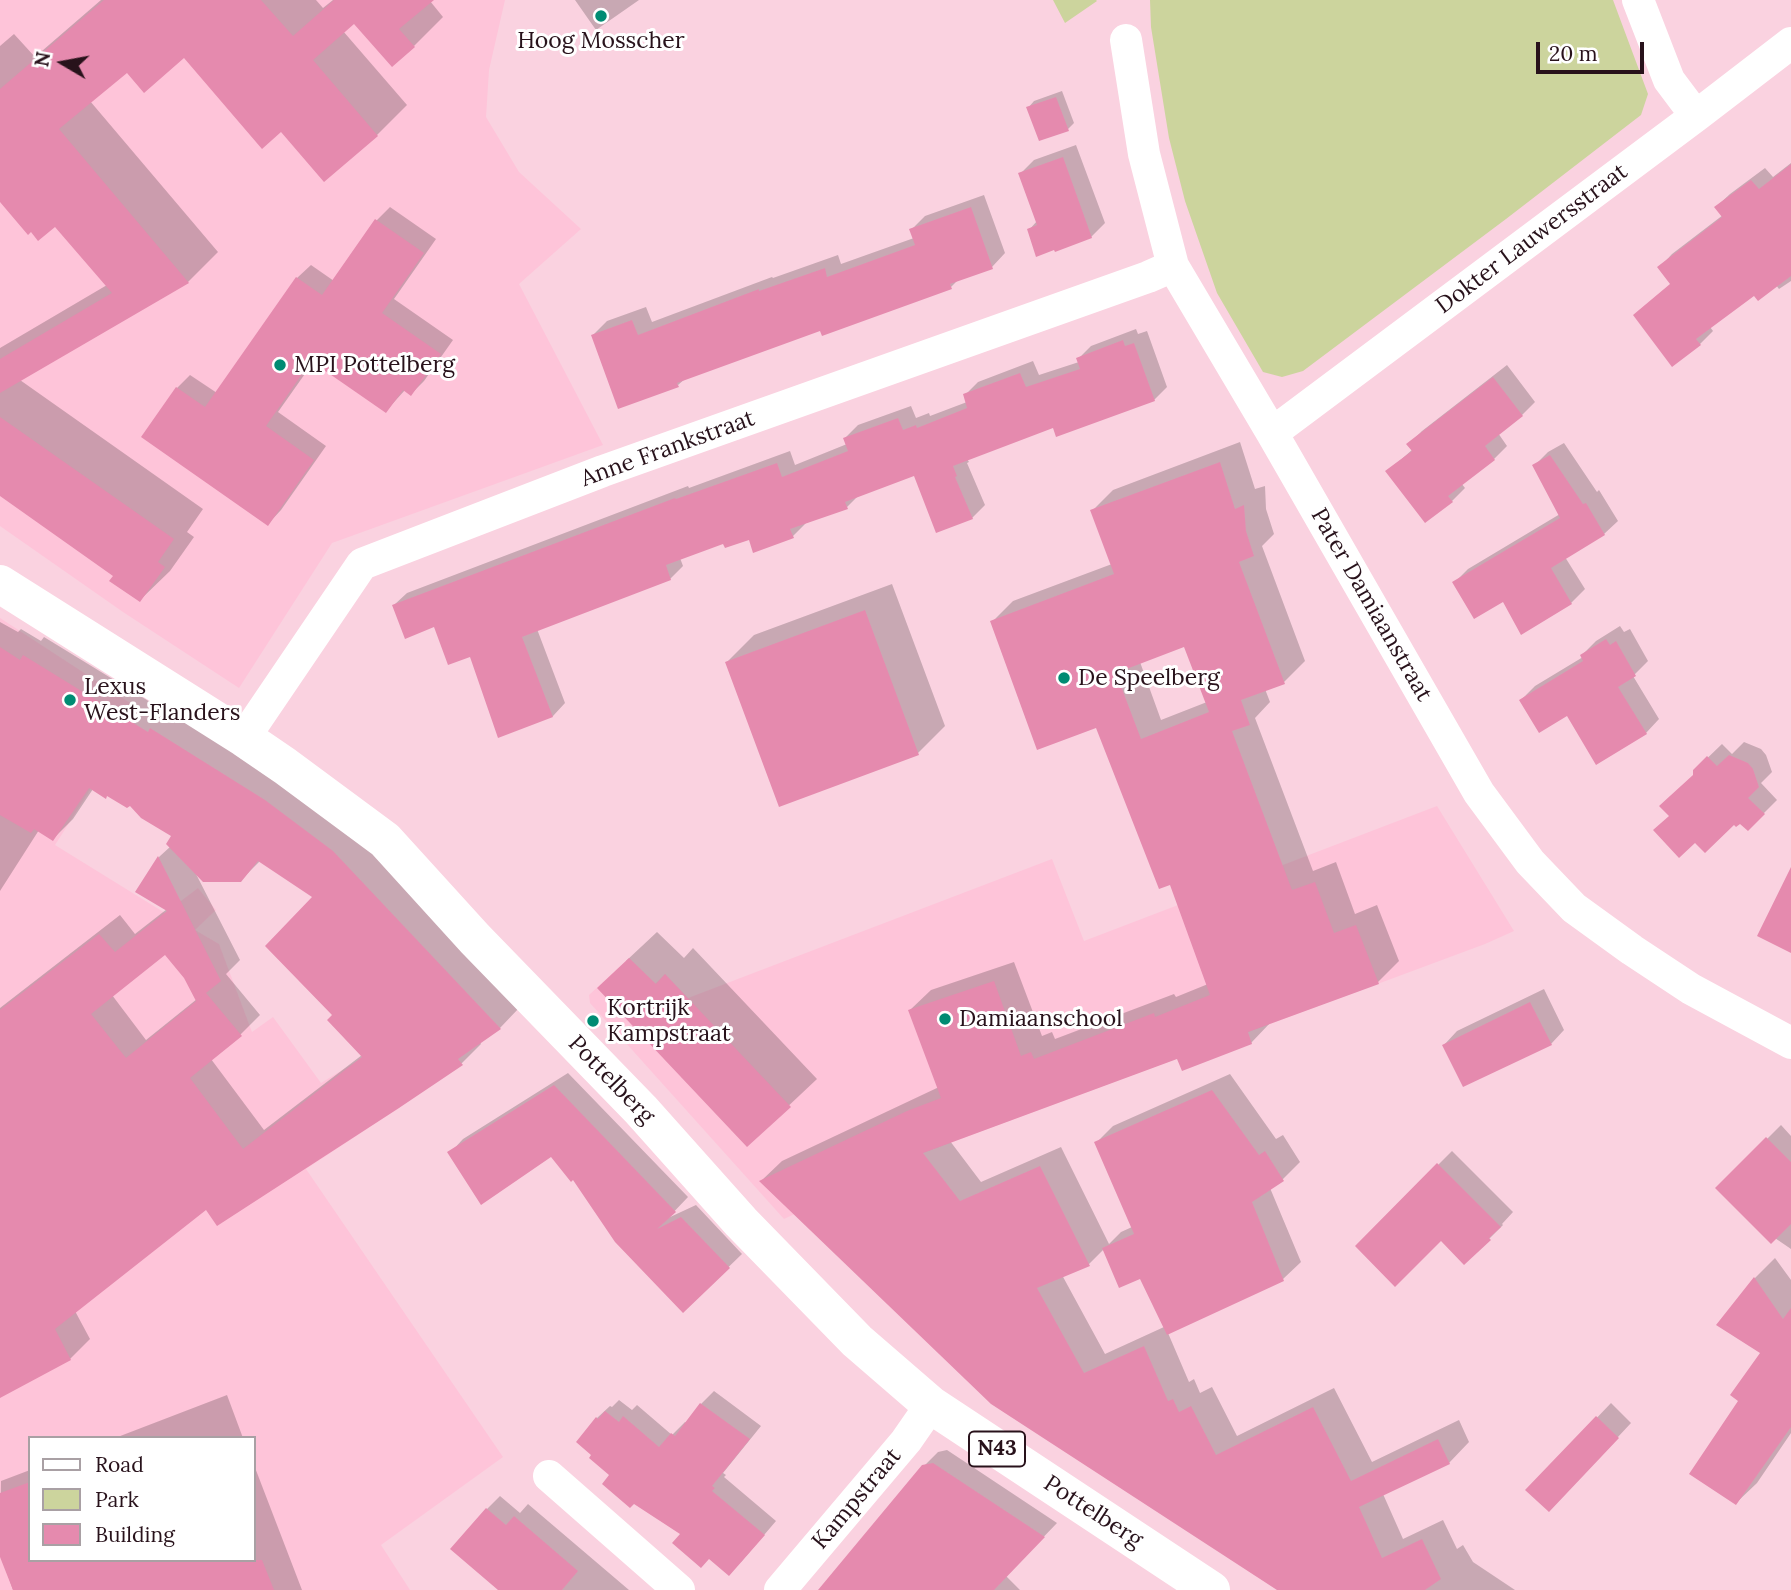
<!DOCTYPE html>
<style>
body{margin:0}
#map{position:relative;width:1791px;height:1590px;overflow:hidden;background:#fad2e0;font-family:Lora,serif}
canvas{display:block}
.legend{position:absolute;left:28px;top:1436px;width:228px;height:126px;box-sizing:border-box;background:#fff;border:2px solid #a9a0a4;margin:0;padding:9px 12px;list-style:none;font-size:21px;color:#28121b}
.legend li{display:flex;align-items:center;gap:14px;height:35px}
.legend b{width:35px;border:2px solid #a9a0a4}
.north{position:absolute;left:28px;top:28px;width:70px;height:70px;-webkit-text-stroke:5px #fff;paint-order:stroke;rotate:280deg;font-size:19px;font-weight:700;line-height:28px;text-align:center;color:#28121b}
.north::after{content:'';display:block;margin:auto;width:24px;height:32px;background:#28121b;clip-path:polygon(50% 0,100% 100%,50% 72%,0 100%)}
.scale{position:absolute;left:1536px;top:42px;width:108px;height:32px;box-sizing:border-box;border:4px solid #28121b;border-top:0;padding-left:9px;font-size:21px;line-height:24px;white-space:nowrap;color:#28121b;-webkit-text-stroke:5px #fff;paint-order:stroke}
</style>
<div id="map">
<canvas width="1791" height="1590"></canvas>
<ul class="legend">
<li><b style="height:9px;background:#fff"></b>Road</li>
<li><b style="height:19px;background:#ccd49d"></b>Park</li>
<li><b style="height:19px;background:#e58aae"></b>Building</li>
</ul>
<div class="north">N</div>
<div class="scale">20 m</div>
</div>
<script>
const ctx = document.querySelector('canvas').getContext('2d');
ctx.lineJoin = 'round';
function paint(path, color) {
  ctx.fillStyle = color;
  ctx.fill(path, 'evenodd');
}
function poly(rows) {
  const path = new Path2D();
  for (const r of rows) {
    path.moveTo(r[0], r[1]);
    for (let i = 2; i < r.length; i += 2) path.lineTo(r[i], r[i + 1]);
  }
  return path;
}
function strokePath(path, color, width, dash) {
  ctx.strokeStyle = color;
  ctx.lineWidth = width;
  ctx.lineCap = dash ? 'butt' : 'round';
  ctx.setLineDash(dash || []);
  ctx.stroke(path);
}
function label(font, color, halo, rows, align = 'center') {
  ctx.font = font + ' Lora,serif';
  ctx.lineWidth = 6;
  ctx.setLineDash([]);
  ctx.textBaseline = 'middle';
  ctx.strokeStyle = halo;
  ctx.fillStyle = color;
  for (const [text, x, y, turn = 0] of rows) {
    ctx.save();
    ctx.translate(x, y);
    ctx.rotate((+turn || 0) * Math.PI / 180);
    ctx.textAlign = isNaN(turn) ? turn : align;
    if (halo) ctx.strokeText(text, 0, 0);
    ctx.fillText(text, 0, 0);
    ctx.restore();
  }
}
paint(poly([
 [0,0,505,0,489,70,486,117,519,172,581,229,519,284,603,445,332,543,239,688,123,612,0,526],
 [0,618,141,710,55,845,165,913,198,888,216,910,195,930,219,944,252,1032,273,1017,321,1083,378,1048,397,1089,399,1108,306,1169,503,1457,381,1545,410,1590,0,1590],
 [30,1438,254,1438,254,1560,30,1560],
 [1437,806,1514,931,1485,944,923,1153,784,1219,590,1003,589,995,629,958,655,984,665,974,688,998,1052,859,1084,941]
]), '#fec4d9');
paint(poly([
 [1053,0,1096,0,1097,1,1065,23],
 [1150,0,1613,0,1648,94,1641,115,1506,219,1303,371,1282,377,1263,372,1217,293,1185,201,1169,138,1151,27]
]), '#ccd49d');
paint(poly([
 [101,0,316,0,323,8,333,0,431,0,430,1,443,17,414,46,354,21,343,31,407,105,377,135,325,180,281,129,184,56,127,70,90,101,218,252,188,282,20,380,203,509,187,532,194,537,170,571,140,600,115,575,0,494,0,348,107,285,55,225,0,199,0,46,14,34,35,57],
 [575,0,639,0,596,30],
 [1062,91,1074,123,1068,129,1028,108,1034,101],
 [1076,145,1105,223,1091,237,1055,248,1029,230,1037,221,1020,174,1034,160],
 [1791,163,1791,281,1779,289,1776,285,1755,293,1710,327,1713,331,1700,344,1673,365,1671,283,1659,268,1672,254,1723,215,1716,207,1730,194,1765,168,1773,177],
 [984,195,1005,253,992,267,959,279,951,287,821,328,686,378,678,385,593,335,607,321,646,307,652,322,772,277,773,278,838,255,841,264,914,238,911,230,925,216],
 [390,207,436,239,394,299,453,340,424,381,411,394,405,390,386,411,314,361,278,412,326,446,281,510,268,524,177,388,190,375,217,393,297,278,311,265,334,281,377,220],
 [1136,329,1138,334,1147,331,1167,387,1154,400,1054,426,967,459,969,462,967,463,985,505,972,518,915,474,859,495,847,507,806,523,793,536,750,537,724,542,680,558,683,566,670,579,537,629,565,703,553,716,500,735,471,654,435,625,394,605,407,593,688,486,689,488,790,451,795,465,847,444,845,438,858,425,911,406,916,418,929,413,930,416,967,402,965,395,978,382,1033,361,1039,375,1079,362,1078,359,1091,346],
 [1507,365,1535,402,1522,415,1498,433,1507,446,1494,459,1461,483,1465,488,1452,501,1387,472,1413,449,1409,444,1422,431],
 [1240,442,1255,489,1265,486,1266,509,1274,534,1262,546,1305,661,1284,682,1265,689,1270,702,1255,718,1313,871,1336,862,1355,914,1377,905,1399,961,1378,982,1271,1022,1251,1043,1178,1057,950,1141,981,1182,1061,1147,1109,1244,1121,1232,1132,1227,1096,1143,1113,1126,1230,1074,1276,1139,1283,1135,1300,1162,1283,1179,1270,1188,1301,1262,1283,1279,1168,1333,1189,1382,1194,1379,1200,1393,1212,1387,1237,1436,1334,1388,1372,1462,1459,1420,1469,1442,1449,1463,1383,1494,1403,1539,1443,1520,1457,1549,1463,1545,1473,1562,1515,1590,1281,1590,761,1181,782,1161,939,1087,910,1010,931,990,1014,962,1042,1036,1052,1032,1055,1039,1174,994,1176,997,1208,984,1171,883,1097,726,992,622,1013,601,1112,564,1092,511,1113,490],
 [1185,645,1207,702,1161,720,1140,662],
 [1104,1249,1141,1277,1164,1327,1105,1354,1062,1275,1089,1264],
 [1564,443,1597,492,1599,490,1618,521,1604,534,1565,557,1585,589,1571,603,1503,599,1454,583,1468,569,1560,514,1534,466,1548,452],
 [892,584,945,726,918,753,727,662,754,635],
 [0,622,18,632,21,629,41,641,44,637,168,713,172,709,353,831,519,1008,500,1028,480,1042,481,1044,462,1063,398,1107,206,1207,75,1311,90,1339,70,1359,0,1396,0,1008,120,915,135,934,167,909,137,892,159,857,171,846,173,836,130,804,93,789,73,819,53,839,39,830,0,891],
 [261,860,315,897,334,1015,362,1055,264,1130,211,1059,240,1035,260,1015,226,974,240,960,196,874,241,880],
 [166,952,186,977,197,999,146,1040,112,995],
 [1620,626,1624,632,1630,629,1648,661,1633,676,1659,719,1646,733,1567,714,1521,700,1535,686,1583,657,1582,655,1596,641],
 [1744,742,1761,749,1766,755,1772,772,1761,783,1777,800,1748,829,1740,821,1671,815,1695,774,1695,770,1722,744,1732,754],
 [657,932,684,958,693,948,817,1079,748,1144,626,961],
 [1544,989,1564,1030,1551,1044,1444,1045,1457,1031],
 [568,1073,688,1197,668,1218,696,1205,742,1254,683,1311,573,1178,552,1154,450,1153,463,1139],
 [1781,1125,1791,1136,1791,1249,1750,1221,1718,1188],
 [1452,1151,1513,1212,1502,1224,1503,1225,1465,1263,1441,1239,1357,1246],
 [1775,1258,1791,1280,1791,1433,1757,1483,1736,1503,1741,1401,1762,1352,1719,1325,1755,1278],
 [714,1391,761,1426,723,1473,726,1475,724,1477,776,1521,741,1562,710,1557,612,1475,593,1455,578,1441,597,1418,610,1406,612,1407,619,1400,632,1410,637,1405,672,1435,685,1422,687,1423,701,1404],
 [227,1395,243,1438,115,1438],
 [1611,1403,1631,1423,1562,1497,1528,1490],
 [947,1450,1057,1523,1006,1576,1020,1590,819,1590,924,1466,938,1452],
 [254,1465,302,1590,13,1590,0,1552,1,1481,30,1470,30,1560,254,1560],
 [500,1496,520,1513,528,1504,629,1590,502,1590,487,1509]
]), '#0003');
paint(poly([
 [104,0,261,0,293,36,334,0,434,0,399,29,415,47,392,67,354,24,313,60,378,136,324,182,281,132,262,149,184,58,144,93,127,73,59,129,189,283,0,393,0,359,112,293,55,227,38,241,31,232,28,235,0,202,0,89],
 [1056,97,1069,131,1039,141,1026,107],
 [1063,157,1092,238,1055,252,1054,250,1036,257,1027,229,1037,225,1018,173],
 [1791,164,1791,276,1758,301,1754,296,1696,339,1701,345,1672,367,1633,315,1670,284,1657,267,1722,217,1714,207,1751,180,1759,189],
 [971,207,993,269,950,284,952,289,822,336,820,331,677,383,679,387,618,409,591,335,632,320,638,335,759,289,759,291,825,268,827,277,915,245,909,229],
 [375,219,424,253,382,313,441,354,411,396,403,390,386,413,311,361,266,426,314,460,268,526,141,437,176,387,205,407,296,277,322,295],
 [1123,340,1125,346,1134,343,1155,401,1056,437,1053,428,953,466,957,476,955,477,973,519,936,533,914,476,845,502,848,509,790,529,794,538,753,553,749,540,725,548,723,544,666,565,671,580,522,637,553,717,498,738,470,657,448,665,434,627,405,639,392,605,675,498,676,499,777,463,782,477,848,451,843,438,898,418,903,430,916,425,917,428,967,408,963,394,1020,373,1026,387,1080,369,1076,358],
 [1493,377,1523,416,1485,446,1495,460,1448,496,1453,502,1425,523,1385,471,1412,451,1406,444],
 [0,417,174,539,158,562,165,567,140,602,109,581,113,576,0,496],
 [1550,455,1583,504,1586,503,1605,535,1551,568,1572,604,1521,635,1503,602,1474,619,1452,582,1560,518,1532,465],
 [1220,462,1235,509,1244,505,1246,531,1254,556,1239,562,1285,684,1241,700,1250,725,1232,731,1292,890,1315,882,1334,933,1356,925,1379,984,1248,1032,1252,1044,1182,1071,1177,1059,923,1153,960,1201,1040,1166,1090,1266,1037,1288,1084,1373,1144,1346,1168,1401,1173,1399,1179,1412,1191,1406,1216,1455,1313,1407,1351,1481,1438,1439,1450,1464,1359,1507,1382,1558,1422,1539,1441,1579,1425,1590,1277,1590,991,1404,759,1181,907,1111,941,1098,908,1010,994,981,1021,1056,1031,1052,1034,1059,1154,1013,1155,1017,1210,995,1170,885,1159,889,1096,728,1037,750,990,621,1114,574,1090,510],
 [1184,647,1209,712,1141,739,1116,673],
 [865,610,919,755,779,807,725,662],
 [1606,639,1610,645,1616,641,1636,676,1618,687,1647,734,1596,765,1567,716,1539,733,1519,700,1583,661,1580,655],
 [0,647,20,660,23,655,148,732,150,728,265,800,333,851,501,1029,458,1059,463,1065,399,1108,217,1226,206,1210,55,1329,71,1360,0,1398,0,1010,99,934,115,952,167,911,135,892,158,856,221,981,196,1001,184,978,165,955,91,1014,126,1058,206,993,242,1036,190,1078,243,1149,362,1057,327,1020,332,1015,265,946,312,897,258,861,241,882,203,882,166,844,171,836,141,818,130,806,127,808,107,796,106,799,89,788,53,841,34,829,31,833,0,815],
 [1729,755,1748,763,1753,769,1759,787,1748,798,1765,814,1748,831,1740,824,1736,827,1734,825,1705,853,1695,843,1679,858,1653,830,1669,816,1659,806,1693,775,1693,770,1707,756,1717,766],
 [1791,867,1791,953,1757,936],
 [629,958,656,984,665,974,791,1107,747,1147,597,988],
 [1530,1002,1552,1045,1463,1087,1442,1045],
 [554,1085,676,1212,657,1229,681,1217,730,1268,683,1313,615,1242,573,1180,571,1182,551,1157,481,1205,447,1152],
 [1212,1090,1259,1155,1265,1151,1284,1181,1252,1202,1284,1281,1167,1335,1140,1279,1119,1288,1102,1248,1134,1234,1094,1142],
 [1766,1137,1791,1162,1791,1224,1771,1244,1715,1188],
 [1437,1163,1501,1227,1489,1238,1491,1240,1464,1265,1441,1241,1395,1287,1355,1246],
 [1754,1277,1783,1319,1791,1308,1791,1427,1736,1505,1689,1474,1738,1401,1730,1395,1760,1353,1716,1325],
 [700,1403,750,1439,712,1486,715,1488,712,1491,765,1535,729,1576,709,1559,701,1568,672,1543,680,1534,634,1504,630,1508,602,1484,609,1475,589,1458,591,1455,576,1442,596,1417,598,1419,605,1411,619,1422,623,1416,659,1447,671,1433,675,1436],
 [1596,1416,1619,1438,1549,1512,1525,1490],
 [933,1463,1045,1537,994,1590,818,1590,922,1465],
 [30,1482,30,1560,262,1560,274,1590,13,1590,0,1557,0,1493],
 [486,1508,506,1525,514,1516,578,1571,562,1590,498,1590,450,1549]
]), '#e58aae');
strokePath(poly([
 [1638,0,1669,80,1696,116],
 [1126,40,1144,154,1173,266,1272,433,1479,793,1530,862,1574,908,1632,950,1691,989,1791,1043],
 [1272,433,1696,116,1791,43],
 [244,738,362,564,603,471,1148,277,1173,266],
 [549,1476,679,1590],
 [780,1590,906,1441,931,1405]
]), '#fff', 32);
strokePath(poly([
 [0,584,244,738,285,766,385,840,475,939,641,1110,741,1222,857,1341,931,1405,1211,1590]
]), '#fff', 38);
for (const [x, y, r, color] of [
 [601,16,7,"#008b73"],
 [280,365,7,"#008b73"],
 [1064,678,7,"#008b73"],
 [70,700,7,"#008b73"],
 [945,1019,7,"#008b73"],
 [593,1021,7,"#008b73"]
]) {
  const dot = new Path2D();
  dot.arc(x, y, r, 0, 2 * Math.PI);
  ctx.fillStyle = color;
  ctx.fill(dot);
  strokePath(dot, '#fff', 2.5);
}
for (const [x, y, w] of [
 [997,1449,56]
]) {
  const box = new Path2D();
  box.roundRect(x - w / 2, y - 17.5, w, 35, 5);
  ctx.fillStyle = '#fff';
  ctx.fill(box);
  strokePath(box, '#28121b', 2);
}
label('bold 21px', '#28121b', null, [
 ["N43",997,1449]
]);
label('23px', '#28121b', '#fff', [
 ["Hoog Mosscher",601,41,"center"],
 ["MPI Pottelberg",294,365],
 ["De Speelberg",1078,678],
 ["Lexus",84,687],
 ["West-Flanders",84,713],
 ["Kortrijk",607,1008],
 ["Kampstraat",607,1034],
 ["Damiaanschool",959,1019]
], 'left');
label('23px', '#28121b', '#fff', [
 ["Dokter Lauwersstraat",1532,239,-37],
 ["Anne Frankstraat",668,449,-20],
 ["Pater Damiaanstraat",1371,605,60],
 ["Pottelberg",611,1080,46],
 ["Kampstraat",857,1499,-50],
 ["Pottelberg",1093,1512,33]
]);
</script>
